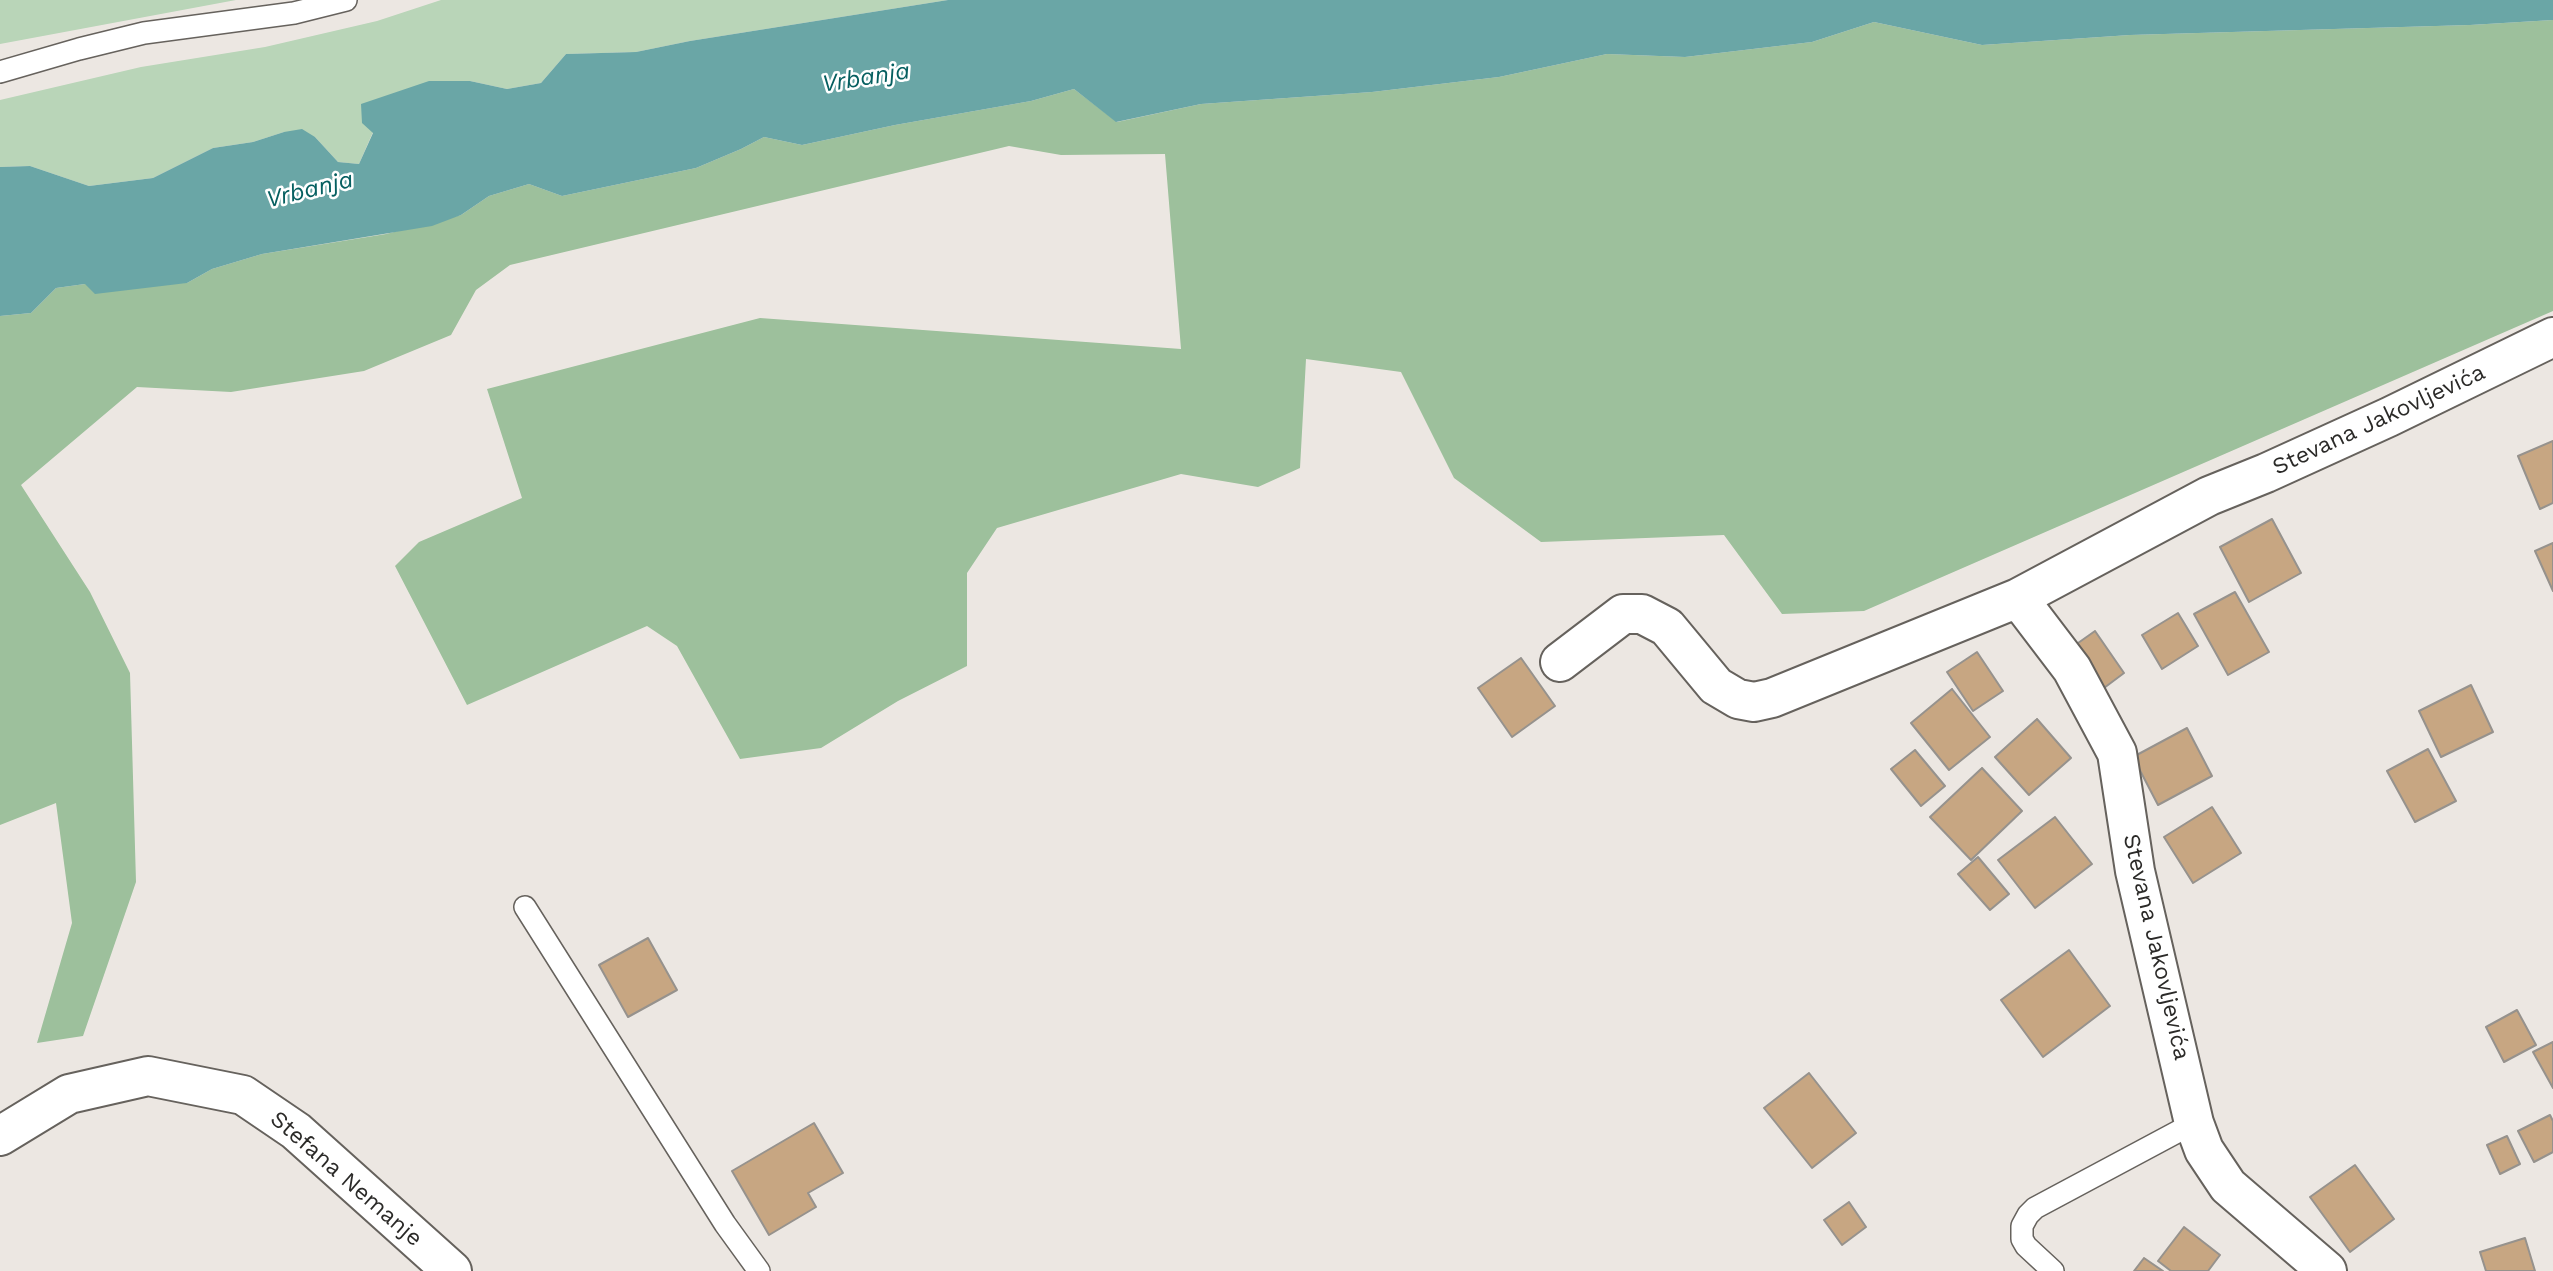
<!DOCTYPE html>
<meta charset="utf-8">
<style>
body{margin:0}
canvas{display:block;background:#ece7e2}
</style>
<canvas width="2553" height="1271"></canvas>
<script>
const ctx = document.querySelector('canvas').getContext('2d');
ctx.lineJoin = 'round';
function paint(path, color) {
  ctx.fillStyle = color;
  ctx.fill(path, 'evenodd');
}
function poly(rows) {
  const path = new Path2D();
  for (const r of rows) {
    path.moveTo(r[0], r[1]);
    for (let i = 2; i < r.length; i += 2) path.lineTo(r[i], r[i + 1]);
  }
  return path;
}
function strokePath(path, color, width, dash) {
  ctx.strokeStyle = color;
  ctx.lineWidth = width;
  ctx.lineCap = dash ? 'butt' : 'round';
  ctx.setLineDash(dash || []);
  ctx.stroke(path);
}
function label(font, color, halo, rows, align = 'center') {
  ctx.font = font + ' "Work Sans",sans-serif';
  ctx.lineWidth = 5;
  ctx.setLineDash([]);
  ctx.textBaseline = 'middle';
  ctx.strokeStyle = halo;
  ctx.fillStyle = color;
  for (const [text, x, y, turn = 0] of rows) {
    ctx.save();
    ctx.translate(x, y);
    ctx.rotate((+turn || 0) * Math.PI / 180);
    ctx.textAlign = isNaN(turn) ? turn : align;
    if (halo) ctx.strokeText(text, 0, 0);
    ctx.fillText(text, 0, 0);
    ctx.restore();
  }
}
paint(poly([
 [0,0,236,0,0,44],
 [441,0,948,0,690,41,636,52,566,54,541,83,507,89,470,81,373,132,359,164,338,162,315,137,284,132,253,142,213,148,153,178,89,186,30,166,0,167,0,100,141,67,265,47,377,21]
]), '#b9d5b8');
paint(poly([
 [2553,20,2553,311,1864,611,1782,614,1724,535,1541,542,1454,478,1401,372,1306,359,1300,468,1258,487,1181,474,997,528,967,573,967,666,898,701,821,748,740,759,677,646,647,626,467,705,395,566,419,542,522,498,487,389,760,318,1181,349,1165,154,1061,155,1009,146,510,265,476,290,451,335,364,371,231,392,137,387,21,485,90,592,130,673,136,882,83,1036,37,1043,72,923,56,803,0,825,0,316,31,313,56,288,85,284,187,283,212,269,262,254,386,234,461,215,489,196,529,184,562,196,696,168,741,149,764,137,802,145,895,125,1031,101,1074,89,1117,122,1201,104,1372,92,1499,77,1607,54,1685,57,1812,42,1874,22,1982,45,2130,35,2470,25]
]), '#9dc09c');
paint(poly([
 [948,0,2553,0,2553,20,2470,25,2130,35,1982,45,1874,22,1812,42,1685,57,1607,54,1499,77,1372,92,1201,104,1116,122,1074,89,1031,101,895,125,802,145,764,137,741,149,696,168,562,196,529,184,489,196,461,215,432,226,262,254,212,269,187,283,95,294,85,284,56,288,31,313,0,316,0,167,30,166,89,186,153,178,213,148,253,142,284,132,302,129,315,137,338,162,359,164,373,133,362,123,361,104,429,81,470,81,507,89,541,83,566,54,636,52,690,41]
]), '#6aa6a6');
const building = poly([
 [2553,441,2553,503,2540,509,2518,456,2553,441],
 [2272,519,2301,573,2249,602,2220,547,2272,519],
 [2553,543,2553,591,2535,551,2553,543],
 [2235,592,2269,652,2228,675,2194,614,2235,592],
 [2178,613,2198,646,2162,669,2142,635,2178,613],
 [2095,631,2124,673,2100,691,2071,648,2095,631],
 [1977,652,2003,691,1973,711,1947,672,1977,652],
 [1521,658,1555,706,1512,737,1478,688,1521,658],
 [2471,685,2493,732,2441,757,2419,711,2471,685],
 [1952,689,1990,737,1949,770,1911,723,1952,689],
 [2037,719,2071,758,2029,795,1995,757,2037,719],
 [2187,728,2212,776,2158,805,2133,757,2187,728],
 [2428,749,2456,801,2415,822,2387,771,2428,749],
 [1915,750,1945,786,1921,806,1891,769,1915,750],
 [1982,768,2022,811,1971,860,1930,817,1982,768],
 [2212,807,2241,853,2193,883,2164,837,2212,807],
 [2055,817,2092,864,2035,908,1998,860,2055,817],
 [1978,857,2009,894,1990,910,1958,874,1978,857],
 [648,938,677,990,628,1017,599,965,648,938],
 [2069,950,2110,1006,2043,1057,2001,1000,2069,950],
 [2517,1010,2536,1045,2504,1062,2486,1027,2517,1010],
 [2553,1042,2553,1088,2533,1052,2553,1042],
 [1809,1073,1856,1133,1812,1168,1764,1108,1809,1073],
 [2550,1115,2553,1121,2553,1152,2534,1162,2518,1131,2550,1115],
 [814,1123,843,1173,808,1193,816,1207,769,1235,732,1171,814,1123],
 [2507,1136,2520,1164,2500,1174,2487,1145,2507,1136],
 [2355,1165,2394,1219,2350,1252,2310,1197,2355,1165],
 [1849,1202,1866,1227,1842,1245,1824,1220,1849,1202],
 [2184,1227,2220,1255,2208,1271,2171,1271,2158,1261,2184,1227],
 [2525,1238,2535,1271,2486,1271,2480,1252,2525,1238],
 [2144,1258,2163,1271,2134,1271,2144,1258]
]);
paint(building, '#c7a682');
strokePath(building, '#96928d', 2);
const service = poly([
 [0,72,79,49,144,33,294,13,346,0],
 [525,907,725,1224,759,1271],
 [2053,1271,2026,1246,2022,1239,2022,1226,2028,1215,2035,1208,2194,1123]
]);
const minor = poly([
 [2018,598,2072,669,2117,753,2135,871,2194,1123,2204,1150,2228,1186,2327,1271],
 [1560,662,1623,614,1642,614,1667,627,1716,686,1738,699,1754,702,1772,698,2018,598,2209,496,2266,473,2389,417,2553,337],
 [0,1136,69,1094,148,1076,243,1095,296,1131,452,1271]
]);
strokePath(service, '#66625d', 24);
strokePath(minor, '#66625d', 42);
strokePath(service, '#fff', 21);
strokePath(minor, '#fff', 38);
label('23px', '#2b2a28', '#fff', [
 ["Stevana Jakovljevića",2379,420,-25],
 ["Stevana Jakovljevića",2156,947,77],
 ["Stefana Nemanje",346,1179,41]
]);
label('italic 24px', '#055f60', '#fff', [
 ["Vrbanja",866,78,-9],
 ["Vrbanja",310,190,-14]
]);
</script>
